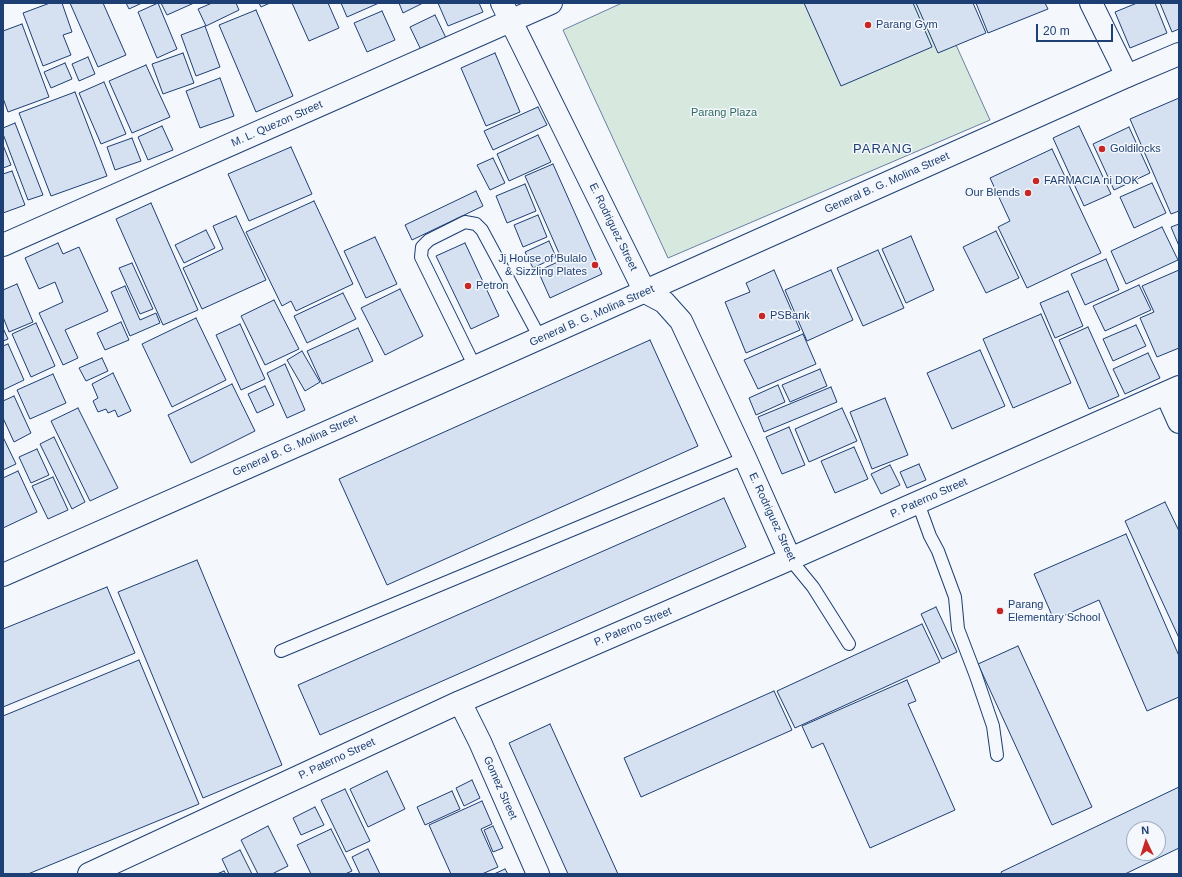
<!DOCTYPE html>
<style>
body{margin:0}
#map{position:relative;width:1182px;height:877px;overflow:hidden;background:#f4f7fb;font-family:Arial,sans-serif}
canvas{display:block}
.frame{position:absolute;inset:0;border:4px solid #1d3f73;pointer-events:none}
.north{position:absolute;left:1126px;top:821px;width:40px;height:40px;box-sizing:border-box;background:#f4f7fb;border:1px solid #9eadc5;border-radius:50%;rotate:356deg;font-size:11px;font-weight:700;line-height:16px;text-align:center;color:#1d3f73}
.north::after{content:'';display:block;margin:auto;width:14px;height:18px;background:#c62828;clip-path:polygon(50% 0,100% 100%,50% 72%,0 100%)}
.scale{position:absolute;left:1036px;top:24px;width:77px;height:18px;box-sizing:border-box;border:2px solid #1d3f73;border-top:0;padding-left:5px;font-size:12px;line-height:14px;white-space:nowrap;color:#1d3f73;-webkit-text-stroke:3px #f4f7fb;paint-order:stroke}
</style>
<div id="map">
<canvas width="1182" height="877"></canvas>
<div class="frame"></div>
<div class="north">N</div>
<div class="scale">20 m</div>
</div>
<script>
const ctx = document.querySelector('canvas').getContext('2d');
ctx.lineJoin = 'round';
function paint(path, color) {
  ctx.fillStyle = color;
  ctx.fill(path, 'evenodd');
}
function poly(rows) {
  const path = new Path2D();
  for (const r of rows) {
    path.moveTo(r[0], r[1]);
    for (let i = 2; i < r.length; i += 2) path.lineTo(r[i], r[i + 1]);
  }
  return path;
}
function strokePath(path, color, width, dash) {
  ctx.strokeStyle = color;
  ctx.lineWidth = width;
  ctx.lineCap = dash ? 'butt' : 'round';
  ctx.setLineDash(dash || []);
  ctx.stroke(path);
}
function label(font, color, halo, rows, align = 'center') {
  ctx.font = font + ' Arial,sans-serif';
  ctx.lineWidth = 3;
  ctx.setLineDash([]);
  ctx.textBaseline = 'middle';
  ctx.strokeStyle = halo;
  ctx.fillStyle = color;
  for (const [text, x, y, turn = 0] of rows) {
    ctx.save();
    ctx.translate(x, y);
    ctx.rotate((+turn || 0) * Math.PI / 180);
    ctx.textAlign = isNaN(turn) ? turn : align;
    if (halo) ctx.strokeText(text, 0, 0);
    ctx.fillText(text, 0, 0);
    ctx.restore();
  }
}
const green = poly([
 [622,3,937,3,990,120,668,258,563,30,622,3]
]);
paint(green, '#d7e8df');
strokePath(green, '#687fa3', 1);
const building = poly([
 [50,3,62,3,72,32,63,35,71,55,43,66,23,13,50,3],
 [70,3,103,3,126,55,98,67,70,3],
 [126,3,142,3,129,9,126,3],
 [158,3,177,49,157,58,138,12,158,3],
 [161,3,194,3,167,15,161,3],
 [212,3,236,3,239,10,206,26,198,9,212,3],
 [259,3,270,3,261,7,259,3],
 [292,3,328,3,339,28,309,41,292,3],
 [341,3,379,3,347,17,341,3],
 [399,3,423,3,403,13,399,3],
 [438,3,479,3,483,12,448,26,438,3],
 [804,3,913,3,932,47,841,86,804,3],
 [916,3,973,3,986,33,938,53,916,3],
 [976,3,1045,3,1048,9,988,33,976,3],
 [1137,3,1155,3,1167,33,1130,48,1115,12,1137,3],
 [1160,3,1179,3,1179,29,1172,32,1160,3],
 [256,10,293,96,256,112,219,25,256,10],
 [382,11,395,40,367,52,354,23,382,11],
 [435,15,446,38,421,50,410,27,435,15],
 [22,24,49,97,8,112,3,98,3,31,22,24],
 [205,26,220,67,196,76,181,35,205,26],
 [183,53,194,83,163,94,152,64,183,53],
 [495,53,520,112,486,126,461,68,495,53],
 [88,57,95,74,79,81,72,64,88,57],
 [65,63,72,79,51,88,44,72,65,63],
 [146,65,170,117,132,133,109,81,146,65],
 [220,78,234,116,200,128,186,91,220,78],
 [104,82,126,134,101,144,79,93,104,82],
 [75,92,107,176,51,196,19,113,75,92],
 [1179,98,1179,211,1171,214,1130,119,1179,98],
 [538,107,547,125,493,150,484,131,538,107],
 [15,123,43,195,28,200,3,134,3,128,15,123],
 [162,126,173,150,148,160,138,137,162,126],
 [1079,126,1111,194,1084,206,1053,138,1079,126],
 [1129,127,1150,173,1114,190,1093,144,1129,127],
 [538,135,551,162,509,181,497,154,538,135],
 [132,138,141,161,115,170,107,147,132,138],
 [3,145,11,165,3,168,3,145],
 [291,147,312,194,249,221,228,174,291,147],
 [1052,149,1101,253,1027,288,998,227,1010,221,990,178,1052,149],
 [493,158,505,183,490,190,477,165,493,158],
 [553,164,602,274,550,298,538,271,562,260,525,176,553,164],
 [12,171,25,205,3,213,3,174,12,171],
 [1152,183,1166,213,1134,228,1120,197,1152,183],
 [525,184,536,211,507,223,496,196,525,184],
 [476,191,483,206,412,240,405,225,476,191],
 [314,201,353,284,296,311,291,301,282,306,246,232,314,201],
 [151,203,198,310,163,325,116,219,151,203],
 [538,215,547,237,523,247,514,225,538,215],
 [236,216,266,280,202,309,183,268,223,249,213,226,236,216],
 [1179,224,1179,246,1171,227,1179,224],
 [1162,227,1178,260,1126,284,1111,251,1162,227],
 [206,230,215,248,184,263,175,245,206,230],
 [996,231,1019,278,986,293,963,247,996,231],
 [911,236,934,290,906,303,882,249,911,236],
 [375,237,397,284,366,298,344,251,375,237],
 [549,241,556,257,533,268,525,252,549,241],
 [58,243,63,254,79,247,108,311,65,330,78,358,63,365,39,313,63,302,55,282,39,289,25,258,58,243],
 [465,243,499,316,471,329,436,256,465,243],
 [878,250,904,308,863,326,837,268,878,250],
 [1106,259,1119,290,1085,305,1071,274,1106,259],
 [132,263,153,309,140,314,119,268,132,263],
 [774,270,800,330,746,353,725,302,750,292,746,283,774,270],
 [831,270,853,320,807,341,785,290,831,270],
 [1179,270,1179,348,1157,357,1140,318,1154,312,1142,286,1179,270],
 [17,284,33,322,9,332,3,317,3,290,17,284],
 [1139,285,1151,310,1105,331,1093,306,1139,285],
 [125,286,140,320,156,313,160,323,130,336,111,292,125,286],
 [400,289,423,336,385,355,361,308,400,289],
 [1068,291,1083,326,1055,338,1040,303,1068,291],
 [343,293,356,319,307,343,294,316,343,293],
 [274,300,299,349,265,365,241,316,274,300],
 [1041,314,1071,383,1013,408,983,339,1041,314],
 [196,318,226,380,172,407,142,344,196,318],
 [121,322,129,340,105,350,97,333,121,322],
 [36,323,55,366,31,377,12,334,36,323],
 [240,324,265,379,241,390,216,335,240,324],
 [1136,325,1146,346,1113,361,1103,339,1136,325],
 [1088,327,1119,396,1089,409,1059,340,1088,327],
 [3,328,8,339,3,341,3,328],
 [358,328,373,361,322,384,307,351,358,328],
 [803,334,816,364,758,389,744,360,803,334],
 [650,340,698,446,387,585,339,479,650,340],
 [8,344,24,380,3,390,3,346,8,344],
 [980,350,1005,406,952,429,927,373,980,350],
 [302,351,320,382,305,391,287,360,302,351],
 [1148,353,1160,378,1125,394,1113,369,1148,353],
 [102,358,108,371,86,381,79,368,102,358],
 [285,364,305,410,287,418,267,373,285,364],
 [820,369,827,386,790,402,782,385,820,369],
 [113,373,131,411,118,417,115,410,108,413,106,409,98,412,93,401,98,398,92,384,113,373],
 [53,374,66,403,30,419,17,390,53,374],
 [232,384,255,431,191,463,168,415,232,384],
 [778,385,785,402,756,415,749,398,778,385],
 [265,386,274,405,257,413,248,394,265,386],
 [831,387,837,402,764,432,758,417,831,387],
 [14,396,31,433,14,442,3,418,3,401,14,396],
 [885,398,908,455,872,469,850,412,885,398],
 [78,408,118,488,90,501,51,421,78,408],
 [842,408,857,441,809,462,795,429,842,408],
 [789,427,805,465,782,474,766,437,789,427],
 [3,437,16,464,3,470,3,437],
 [54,437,85,502,72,509,40,444,54,437],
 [854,447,868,479,835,493,821,461,854,447],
 [37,449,49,475,31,483,19,457,37,449],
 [919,464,926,480,907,488,900,472,919,464],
 [890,465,900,485,881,494,871,474,890,465],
 [18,471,37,512,3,528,3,478,18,471],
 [53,477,68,510,48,519,32,486,53,477],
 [724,498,746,547,320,735,298,685,724,498],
 [1165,502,1179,531,1179,638,1125,521,1165,502],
 [1126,534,1179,656,1179,697,1147,711,1099,600,1054,620,1034,574,1126,534],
 [197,560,282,765,203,798,118,592,197,560],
 [107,587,135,653,3,707,3,629,107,587],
 [936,607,957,652,942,659,921,614,936,607],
 [922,624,940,662,795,728,777,691,922,624],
 [1018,646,1092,807,1052,825,978,664,1018,646],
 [139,660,199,804,28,874,3,874,3,716,139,660],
 [907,680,916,701,908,704,955,810,870,848,823,743,812,748,802,726,907,680],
 [774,691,792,730,641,797,624,758,774,691],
 [550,724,618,874,568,874,509,743,550,724],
 [387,771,405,809,368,827,350,789,387,771],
 [472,780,480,798,464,806,456,788,472,780],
 [1179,787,1179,848,1125,874,1002,874,1001,872,1179,787],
 [1134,829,1158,829,1158,853,1134,853,1134,829],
 [345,789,370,841,346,852,321,800,345,789],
 [452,791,460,809,425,825,417,807,452,791],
 [482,801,492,824,481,829,498,867,482,874,451,874,429,825,482,801],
 [315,807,324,825,301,835,293,818,315,807],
 [268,826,288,866,272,874,258,874,241,840,268,826],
 [493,826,503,848,493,852,484,830,493,826],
 [331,829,352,871,345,874,311,874,297,845,331,829],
 [368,849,380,874,360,874,352,857,368,849],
 [240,850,252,874,229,874,222,859,240,850],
 [505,869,508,874,494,874,505,869],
 [224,871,226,874,217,874,224,871]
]);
paint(building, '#d5e0f0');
strokePath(building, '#1d3f73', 1);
const lane = poly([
 [475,367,421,257,422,247,429,240,465,222,476,224,482,230,540,338],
 [918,503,930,536,938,551,955,597,958,629,976,676,993,726,997,755],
 [790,559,813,587,849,644],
 [281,651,745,458]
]);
const street = poly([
 [502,3,645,292,664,302,681,321,745,458,790,559],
 [1091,3,1127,76],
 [3,245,551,3],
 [1166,393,1179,422],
 [460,702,480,742,538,874],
 [89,874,460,702,790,559,1179,387]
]);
const secondary = poly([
 [3,575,475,367,1127,76,1179,54]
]);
strokePath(lane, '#1d3f73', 14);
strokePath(street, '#1d3f73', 24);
strokePath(secondary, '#1d3f73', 24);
strokePath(lane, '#f4f7fb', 12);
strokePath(street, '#f4f7fb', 22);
strokePath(secondary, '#f4f7fb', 22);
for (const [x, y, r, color] of [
 [868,25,4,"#c62828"],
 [1102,149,4,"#c62828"],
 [1036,181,4,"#c62828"],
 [1028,193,4,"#c62828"],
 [595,265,4,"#c62828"],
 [468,286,4,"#c62828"],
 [762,316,4,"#c62828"],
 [1000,611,4,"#c62828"]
]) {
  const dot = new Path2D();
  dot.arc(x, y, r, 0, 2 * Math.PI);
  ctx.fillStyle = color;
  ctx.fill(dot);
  strokePath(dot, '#f4f7fb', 1.5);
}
label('11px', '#1d3f73', '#f4f7fb', [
 ["Parang Gym",876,25],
 ["Goldilocks",1110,149],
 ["FARMACIA ni DOK",1044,181],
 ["Our Blends",1020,193,"right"],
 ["Jj House of Bulalo",587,259,"right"],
 ["& Sizzling Plates",587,272,"right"],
 ["Petron",476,286],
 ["PSBank",770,316],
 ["Parang",1008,605],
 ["Elementary School",1008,618]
], 'left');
label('11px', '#2c6c60', '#f4f7fb', [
 ["Parang Plaza",724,113]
]);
label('11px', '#1d3f73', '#f4f7fb', [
 ["M. L. Quezon Street",277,124,-24],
 ["General B. G. Molina Street",887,183,-24],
 ["E. Rodriguez Street",613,227,64],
 ["General B. G. Molina Street",592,316,-24],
 ["General B. G. Molina Street",295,446,-24],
 ["P. Paterno Street",929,498,-24],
 ["E. Rodriguez Street",772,517,65],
 ["P. Paterno Street",633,627,-23],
 ["P. Paterno Street",337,759,-25],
 ["Gomez Street",500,788,66]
]);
ctx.letterSpacing = '1px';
label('13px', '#1d3f73', '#f4f7fb', [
 ["PARANG",883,149]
]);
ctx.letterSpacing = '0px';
</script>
